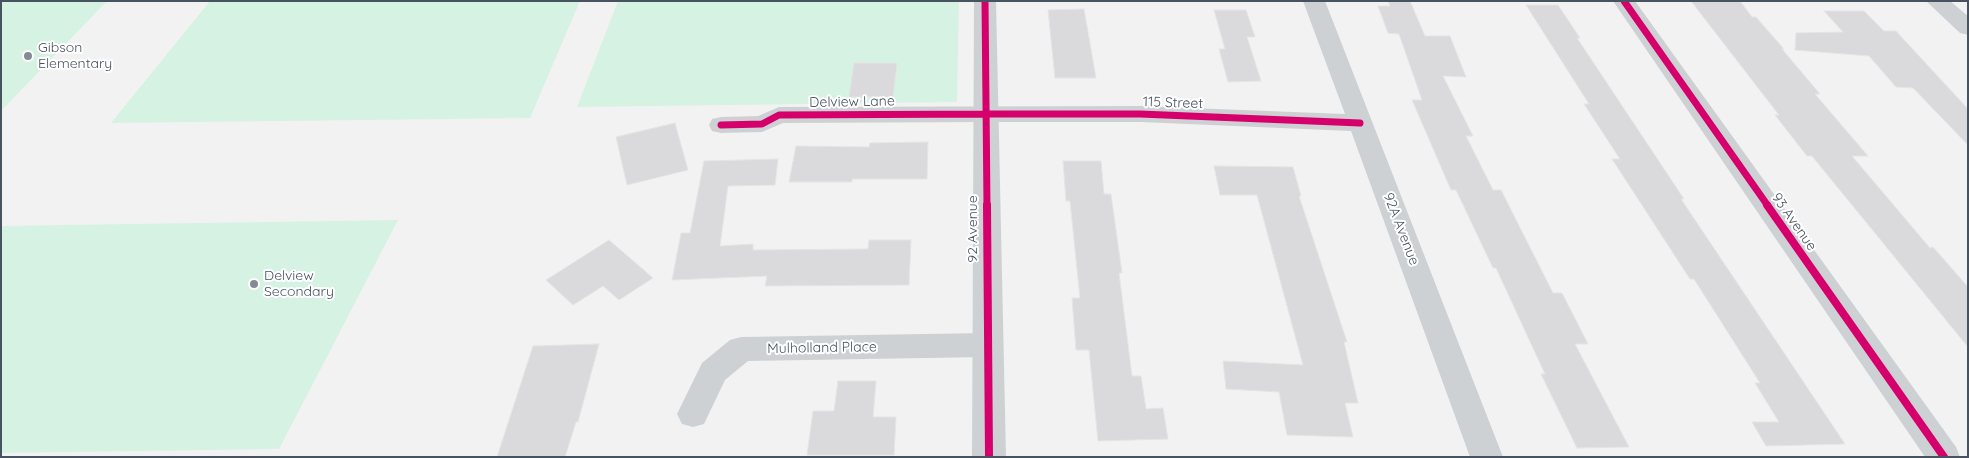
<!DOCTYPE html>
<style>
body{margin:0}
#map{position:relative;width:1969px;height:458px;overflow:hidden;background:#f3f2f2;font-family:Quicksand,sans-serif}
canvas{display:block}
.frame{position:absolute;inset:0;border:2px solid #485360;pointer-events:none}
</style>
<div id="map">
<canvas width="1969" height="458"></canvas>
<div class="frame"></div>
</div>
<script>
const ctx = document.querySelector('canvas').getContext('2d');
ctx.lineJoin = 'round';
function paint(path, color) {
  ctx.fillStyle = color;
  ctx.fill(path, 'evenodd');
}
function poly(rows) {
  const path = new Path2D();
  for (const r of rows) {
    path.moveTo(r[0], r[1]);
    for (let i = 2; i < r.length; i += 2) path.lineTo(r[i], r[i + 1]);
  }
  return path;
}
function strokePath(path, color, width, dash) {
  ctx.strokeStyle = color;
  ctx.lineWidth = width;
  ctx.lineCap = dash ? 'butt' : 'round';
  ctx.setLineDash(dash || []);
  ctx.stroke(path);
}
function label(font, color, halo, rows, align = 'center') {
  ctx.font = font + ' Quicksand,sans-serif';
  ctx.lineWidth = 4;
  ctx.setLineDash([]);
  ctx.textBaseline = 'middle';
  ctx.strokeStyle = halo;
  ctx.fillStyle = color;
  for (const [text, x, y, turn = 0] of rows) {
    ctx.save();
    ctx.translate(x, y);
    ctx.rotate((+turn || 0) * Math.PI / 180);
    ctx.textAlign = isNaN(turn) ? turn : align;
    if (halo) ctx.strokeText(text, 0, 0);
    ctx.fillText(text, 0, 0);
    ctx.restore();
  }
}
paint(poly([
 [1,1,107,1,1,111],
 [210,1,580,1,530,118,111,123],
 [618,1,959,1,957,102,577,107],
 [398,220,279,449,1,453,1,226]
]), '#d6f2e3');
const building = poly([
 [1388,1,1410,1,1425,36,1450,36,1466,77,1443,76,1473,136,1466,136,1493,190,1501,190,1553,293,1562,293,1588,344,1575,344,1629,447,1577,448,1541,374,1545,374,1496,268,1493,268,1456,190,1451,190,1412,100,1422,100,1399,34,1388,33,1378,6,1390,6,1388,1],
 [1691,1,1740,1,1752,17,1756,17,1784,49,1782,49,1820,94,1815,94,1868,156,1852,156,1930,248,1933,247,1968,287,1968,347,1812,156,1807,156,1775,115,1779,115,1691,1],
 [1526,5,1558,5,1580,38,1577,38,1684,199,1681,199,1845,444,1766,446,1752,422,1779,422,1755,383,1760,383,1694,279,1690,279,1612,159,1620,159,1584,104,1589,104,1526,5],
 [1084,9,1096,78,1055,78,1048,10,1084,9],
 [1214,10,1246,10,1255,37,1247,37,1261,81,1228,82,1219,49,1225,49,1214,10],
 [1824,11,1864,11,1884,31,1896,31,1968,109,1968,145,1913,88,1896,87,1869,56,1795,50,1796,33,1843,32,1824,11],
 [854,63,897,63,893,97,849,97,854,63],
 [675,123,688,170,627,185,616,137,675,123],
 [928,142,927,179,852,179,852,182,789,182,796,146,869,147,870,143,928,142],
 [778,159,775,185,728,186,720,246,753,244,753,250,868,249,869,240,911,240,909,285,765,286,767,276,672,280,681,233,690,233,704,161,778,159],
 [1063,161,1101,161,1104,194,1111,194,1122,273,1119,273,1132,376,1141,376,1146,409,1163,408,1168,439,1098,441,1089,350,1076,350,1072,298,1080,298,1070,201,1066,201,1063,161],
 [1214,166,1293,167,1301,196,1299,196,1347,342,1344,342,1358,403,1345,403,1353,437,1287,435,1279,392,1226,389,1223,361,1303,365,1257,195,1220,195,1214,166],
 [609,240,653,278,619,300,603,286,573,305,546,280,609,240],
 [599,344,578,422,576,422,565,457,497,457,533,346,599,344],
 [838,381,876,381,873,417,896,417,894,455,807,455,813,411,834,411,838,381]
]);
paint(building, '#dadadd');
strokePath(building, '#e4e4e5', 1);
paint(poly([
 [1303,1,1325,1,1503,457,1470,457,1351,131,1140,122,986,122,783,123,762,132,721,133,712,131,709,125,712,119,721,117,758,116,779,107,1140,106,1345,114,1303,1],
 [1613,1,1635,1,1956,447,1960,457,1925,457,1613,1],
 [1926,1,1950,1,1968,16,1968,35,1960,33,1926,1],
 [986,333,997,336,1001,345,997,354,986,357,748,361,725,380,704,424,693,427,682,424,677,414,702,363,730,340,741,337,986,333]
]), '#ced1d3');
paint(poly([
 [974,1,996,1,1006,457,972,457,974,1]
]), '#ced1d3');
strokePath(poly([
 [985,1,987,206],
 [1624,1,1768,206],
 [721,125,762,124,779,115,986,114,1140,114,1360,123]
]), '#d6006c', 7);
strokePath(poly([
 [987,205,989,457],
 [1767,205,1944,457]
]), '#d6006c', 8);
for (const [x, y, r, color] of [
 [28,56,5,"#848b93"],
 [254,284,5,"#848b93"]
]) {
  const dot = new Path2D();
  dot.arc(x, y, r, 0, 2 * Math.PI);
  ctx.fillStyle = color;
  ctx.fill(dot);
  strokePath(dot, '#fff', 2);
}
label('14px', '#485360', '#fff', [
 ["Gibson",38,48],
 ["Elementary",38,64],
 ["Delview",264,276],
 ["Secondary",264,292]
], 'left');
label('14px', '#485360', '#fff', [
 ["Delview Lane",852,102,-1],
 ["115 Street",1173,103,2],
 ["93 Avenue",1794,222,55],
 ["92 Avenue",973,229,-90],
 ["92A Avenue",1401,229,69],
 ["Mulholland Place",822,348,-1]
]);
</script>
